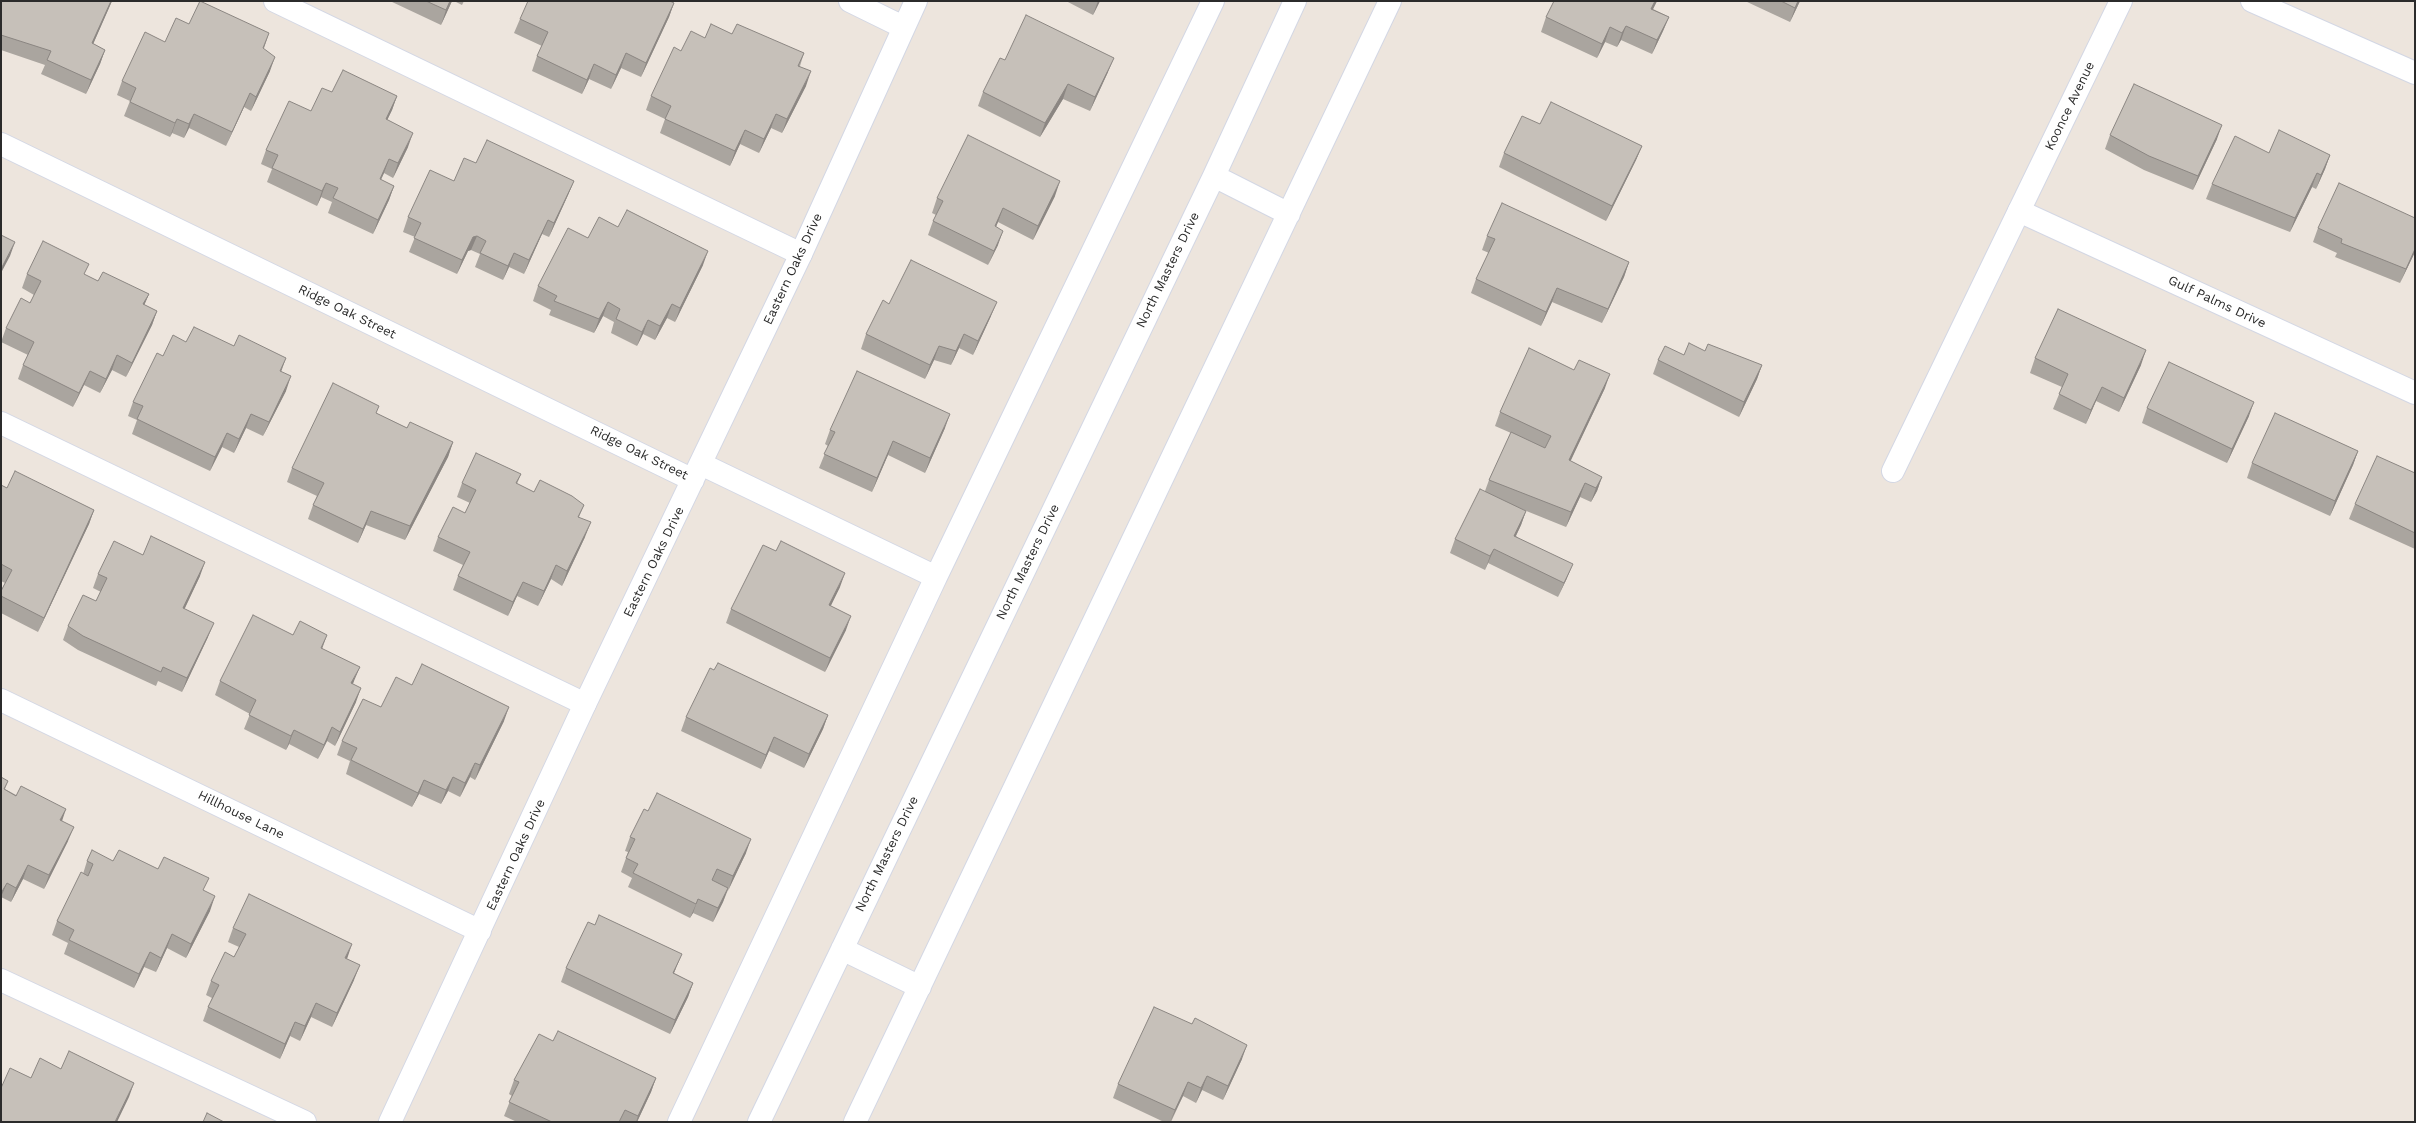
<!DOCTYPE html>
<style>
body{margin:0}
#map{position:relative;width:2416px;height:1123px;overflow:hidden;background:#ede5dd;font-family:"Work Sans",sans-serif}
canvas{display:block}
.frame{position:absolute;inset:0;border:2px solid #2b2b2b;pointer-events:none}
</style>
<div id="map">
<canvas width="2416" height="1123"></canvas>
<div class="frame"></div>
</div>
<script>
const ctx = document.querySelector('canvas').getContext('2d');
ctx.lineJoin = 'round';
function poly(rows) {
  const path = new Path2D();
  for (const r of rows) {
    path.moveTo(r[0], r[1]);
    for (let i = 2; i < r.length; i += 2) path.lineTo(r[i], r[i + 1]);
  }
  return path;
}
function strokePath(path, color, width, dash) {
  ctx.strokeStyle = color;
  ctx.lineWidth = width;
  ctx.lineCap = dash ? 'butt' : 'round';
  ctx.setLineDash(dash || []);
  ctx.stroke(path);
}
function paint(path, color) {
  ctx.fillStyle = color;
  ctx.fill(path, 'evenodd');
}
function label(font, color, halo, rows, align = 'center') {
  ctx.font = font + ' "Work Sans",sans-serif';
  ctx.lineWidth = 3;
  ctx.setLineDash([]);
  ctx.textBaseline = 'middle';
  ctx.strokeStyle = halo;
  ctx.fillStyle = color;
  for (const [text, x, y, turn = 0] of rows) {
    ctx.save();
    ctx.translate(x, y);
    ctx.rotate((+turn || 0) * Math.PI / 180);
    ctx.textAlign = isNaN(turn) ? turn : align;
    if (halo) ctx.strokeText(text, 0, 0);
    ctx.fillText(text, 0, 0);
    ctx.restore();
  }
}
const lane = poly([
 [275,1,801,254],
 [2252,1,2415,73],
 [1,423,585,704],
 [701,464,936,577,1213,1],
 [1893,471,2019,211],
 [1,980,305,1122],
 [679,1122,936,577]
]);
const street = poly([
 [850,1,903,27],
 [2121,1,2019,211,2415,393],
 [1,144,693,480],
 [1,700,480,931],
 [390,1122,585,704,801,254,916,1]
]);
const secondary = poly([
 [1214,176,1289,214],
 [842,949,920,987],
 [759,1122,1214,176,1295,1],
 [855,1122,1390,1]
]);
strokePath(lane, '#d3d7e4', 24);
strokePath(street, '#d3d7e4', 24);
strokePath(secondary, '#d3d7e4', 24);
strokePath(lane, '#fff', 22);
strokePath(street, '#fff', 22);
strokePath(secondary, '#fff', 22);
paint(poly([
 [1,1,112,1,93,44,105,50,100,64,86,94,41,74,45,65,1,50],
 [390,1,452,1,441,25],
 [454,1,464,1,462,5],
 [1066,1,1100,1,1093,15],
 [1657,1,1653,9,1669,17,1663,31,1652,54,1621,40,1617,47,1605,42,1597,58,1541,32,1546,17],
 [1745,1,1800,1,1790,22],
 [674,3,669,17,641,77,621,68,611,89,589,79,582,94,532,71,537,56,542,46,514,33,520,19],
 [189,24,264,49,270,71,251,111,244,107,226,146,189,128,184,138,172,133,170,137,124,116,130,101,117,95,122,81,165,42],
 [732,34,804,53,800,66,806,86,782,133,771,128,759,153,740,144,730,166,660,133,665,119,646,110,651,96,681,51],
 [1005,60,1108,72,1090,111,1063,99,1040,137,978,106,983,92],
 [332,92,397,96,392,110,387,120,408,147,393,178,384,173,381,180,394,186,389,200,373,234,328,213,332,202,321,197,317,206,267,182,272,169,261,164,266,150,311,111],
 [1540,124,1642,146,1636,160,1606,221,1499,167,1504,153],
 [2110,135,2217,139,2193,190,2144,170,2105,149],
 [2269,153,2330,155,2325,169,2316,189,2312,187,2290,232,2206,199,2212,184],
 [476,163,574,181,568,195,549,237,542,234,524,274,509,267,503,280,475,267,480,254,471,250,468,251,457,274,409,252,415,237,403,232,408,217],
 [1055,196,1033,240,998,222,996,227,998,245,988,265,928,235,933,221,936,215,932,213,937,198],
 [2415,218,2415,252,2400,283,2335,257,2337,253,2313,242,2318,228],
 [618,227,703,265,675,322,667,318,655,340,643,334,637,346,611,333,614,322,603,316,594,333,549,315,551,310,533,301,538,286,588,238],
 [1487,236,1629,262,1624,277,1602,323,1552,302,1541,326,1471,293,1476,279,1489,253,1482,250],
 [27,274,85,275,98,281,149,294,144,305,157,311,152,325,126,377,112,370,100,393,84,385,73,407,18,379,23,365,28,355,1,342,6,328,30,303,34,295,22,288],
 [889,304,991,316,973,355,959,348,951,365,934,360,925,379,861,349,866,334],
 [186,342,281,372,286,391,263,436,246,428,234,453,222,447,210,471,132,434,137,420,128,416,133,402,163,356],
 [1705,351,1762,365,1757,379,1739,417,1653,374,1658,360,1684,355],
 [2035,358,2141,365,2119,412,2096,401,2086,424,2053,409,2062,387,2030,373],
 [1605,388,1570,461,1602,477,1597,491,1591,502,1580,497,1566,527,1519,508,1526,511,1521,525,1516,536,1567,578,1558,597,1488,563,1485,570,1450,553,1455,539,1485,491,1489,480,1511,433,1495,426,1500,412],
 [2147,408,2249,416,2227,463,2142,423],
 [376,413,407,428,453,442,448,457,405,540,366,525,358,543,308,519,313,505,317,496,287,482,292,468],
 [945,428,925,473,888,455,872,492,819,468,828,446,825,444,830,430],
 [2358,451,2353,465,2330,516,2247,478,2252,463],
 [2415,473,2415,549,2349,519,2355,504],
 [521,474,517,484,534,492,584,505,579,517,585,537,562,586,551,579,538,606,517,596,508,616,453,590,458,576,463,565,433,551,438,537,465,513,470,503,457,497,462,483],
 [1,485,7,488,94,510,89,524,38,632,1,613,1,591,5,583,1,581],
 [143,555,200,576,184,609,208,637,182,692,158,681,156,686,78,650,63,640,68,626,96,601,101,592,93,588,98,574],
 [840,587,830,606,846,630,825,672,726,623,731,609],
 [293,635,322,648,354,681,353,684,356,702,335,746,327,741,318,759,289,744,286,750,244,729,250,714,215,695,220,681],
 [714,670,828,715,823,729,804,768,769,751,761,769,681,731,686,717],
 [412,685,504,721,475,780,470,777,460,797,448,791,441,804,419,794,412,807,346,774,350,761,337,755,342,741,381,707],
 [1,777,8,781,5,789,62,820,68,841,44,889,23,879,11,902,1,897,1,898],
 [630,837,746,853,728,890,723,902,713,922,693,913,690,918,628,887,632,878,621,872,626,858,628,852,625,851],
 [87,861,113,861,158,869,204,891,210,911,186,958,167,948,156,972,144,967,134,988,64,954,68,943,52,935,57,921,83,874],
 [595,925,676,968,674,973,693,983,688,997,670,1034,561,982,566,968],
 [233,928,347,959,354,980,332,1027,311,1017,300,1041,290,1036,280,1059,203,1021,208,1007,212,998,206,995,211,981,234,957,239,947,228,942],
 [553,1041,656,1078,651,1092,637,1122,517,1122,504,1116,512,1096,509,1094,514,1080],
 [1242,1059,1223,1100,1202,1090,1196,1103,1183,1096,1171,1122,1164,1122,1113,1098,1118,1084]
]), '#aaa59f');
paint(poly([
 [111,1,112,1,87,58,92,43],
 [450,1,452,1,441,25,446,10],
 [1098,1,1100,1,1093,15],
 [1655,1,1657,1,1646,23,1651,9],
 [1798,1,1800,1,1790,22,1795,8],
 [674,3,669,17,641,77,646,63],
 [1669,17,1663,31,1652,54,1657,40],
 [1626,26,1621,40,1617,47,1622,33],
 [1610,27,1605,42,1597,58,1602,44],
 [269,33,264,48,257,62,263,48],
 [105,50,100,64,86,94,91,80],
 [626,53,621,68,611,89,616,75],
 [275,57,270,71,251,111,256,97],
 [1114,58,1108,72,1090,111,1095,97],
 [594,64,589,79,582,94,587,80],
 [811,71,806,86,782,133,787,119],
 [1068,84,1063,99,1040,137,1045,123],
 [250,93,244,107,226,146,232,132],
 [397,96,392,110,381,133,386,119],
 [194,114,189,128,184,138,189,124],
 [776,114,771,128,759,153,764,139],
 [177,119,172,133,170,137,175,123],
 [2222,125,2217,139,2193,190,2198,176],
 [745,130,740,144,730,166,735,151],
 [413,133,408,147,393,178,398,163],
 [1642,146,1636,160,1606,221,1612,206],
 [2330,155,2325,169,2316,189,2321,175],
 [389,159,384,173,374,193,380,179],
 [2317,173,2312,187,2290,232,2295,218],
 [574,181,568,195,549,237,554,223],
 [1060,181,1055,196,1033,240,1038,226],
 [326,183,321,197,317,206,322,191],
 [394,186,389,200,373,234,378,220],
 [1003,208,998,222,990,240,995,226],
 [548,220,542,234,524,274,529,260],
 [1003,231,998,245,988,265,994,251],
 [477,236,471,250,468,251,457,274,462,260,473,237],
 [15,242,10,256,1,273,1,269],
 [2415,249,2415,252,2400,283,2406,269],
 [708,251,703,265,675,322,680,308],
 [514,253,509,267,503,280,508,266],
 [1629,262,1624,277,1602,323,1608,309],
 [1557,288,1552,302,1541,326,1546,312],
 [149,294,143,308,143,304],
 [608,302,603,316,594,333,599,319],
 [997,302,991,316,973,355,978,341],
 [672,304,667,318,655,340,660,326],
 [157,311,152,325,126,377,132,363],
 [648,320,643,334,637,346,642,332],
 [964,334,959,348,951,365,956,351],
 [939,346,934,360,925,379,930,365],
 [2146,350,2141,365,2119,412,2124,398],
 [117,355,112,370,100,393,106,379],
 [286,358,281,372,280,371],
 [1762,365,1757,379,1739,417,1744,402],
 [90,371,84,385,73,407,79,393],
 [1610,374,1605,388,1564,475,1569,460],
 [291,376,286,391,263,436,269,422],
 [2102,387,2096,401,2086,424,2091,410],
 [2254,402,2249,416,2227,463,2232,449],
 [251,414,246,428,234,453,239,439],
 [950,414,945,428,925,473,930,458],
 [227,433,222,447,210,471,215,457],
 [893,441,888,455,872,492,877,478],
 [453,442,448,457,405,540,410,526],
 [2358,451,2353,465,2330,516,2335,501],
 [1602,477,1597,491,1591,502,1596,488],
 [1585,483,1580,497,1566,527,1571,512],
 [94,510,89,524,38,632,44,618],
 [371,511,366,525,358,543,363,529],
 [1526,511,1521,525,1509,550,1514,536],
 [591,522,585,537,562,586,567,571],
 [1494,549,1485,570,1490,556],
 [205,562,200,576,178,623,183,608],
 [1573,564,1567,578,1558,597,1564,583],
 [556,565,551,579,538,606,544,591],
 [845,573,840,587,824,620,829,605],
 [523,582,517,596,508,616,513,602],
 [851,616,846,630,825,672,830,658],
 [214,623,208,637,182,692,187,678],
 [327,635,322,649,321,648],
 [360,667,354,681,346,697,351,683],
 [361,688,356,702,335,746,340,732],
 [509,707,504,721,475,780,480,765],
 [828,715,823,729,804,768,809,754],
 [332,727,327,741,318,759,324,745],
 [294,730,289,744,286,750,291,736],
 [774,737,769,751,761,769,766,755],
 [475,763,470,777,460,797,465,783],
 [453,777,448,791,441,804,446,790],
 [424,780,419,794,412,807,418,793],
 [66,809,61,824,60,820],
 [74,827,68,841,44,889,49,875],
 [751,839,746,853,728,891,733,876],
 [28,865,23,879,11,902,16,888],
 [7,883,1,897,1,898,1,893],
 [728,888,723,902,713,922,718,908],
 [215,896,210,911,186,958,191,944],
 [698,899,693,913,690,918,696,904],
 [172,934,167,948,156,972,161,958],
 [352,944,347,959,345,958],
 [150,952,144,967,134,988,139,974],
 [682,954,676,968,668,987,673,973],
 [360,965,354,980,332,1027,337,1013],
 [693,983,688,997,670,1034,675,1020],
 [316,1003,311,1017,300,1041,305,1026],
 [295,1022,290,1036,280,1059,285,1044],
 [1247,1045,1242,1059,1223,1100,1228,1086],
 [1207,1076,1202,1090,1196,1103,1201,1088],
 [656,1078,651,1092,637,1122,636,1122,638,1116],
 [1188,1082,1183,1096,1170,1122,1175,1110],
 [134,1083,129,1097,117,1122,115,1122]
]), '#8b8682');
const building = poly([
 [1,1,111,1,92,43,105,50,91,80,47,60,51,51,1,35,1,1],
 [200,1,269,33,263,48,275,57,256,97,250,93,232,132,194,114,189,124,177,119,175,123,130,102,136,88,122,81,145,32,165,42,176,18,189,24,200,1],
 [426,1,450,1,446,10,426,1],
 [528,1,670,1,674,3,646,63,626,53,616,75,594,64,587,80,537,56,548,32,520,19,528,1],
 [1554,1,1655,1,1651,9,1669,17,1657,40,1626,26,1622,33,1610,27,1602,44,1546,17,1554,1],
 [1781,1,1798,1,1795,8,1781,1],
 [1026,15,1114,58,1095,97,1068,84,1045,123,983,92,1000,58,1005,60,1026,15],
 [711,24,732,34,737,24,804,53,798,66,811,71,787,119,776,114,764,139,745,130,735,151,665,119,671,106,651,96,674,47,681,51,691,31,705,38,711,24],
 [343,70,397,96,386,119,413,133,398,163,389,159,380,179,394,186,378,220,333,198,338,188,326,183,322,191,272,168,278,155,266,150,289,101,311,111,322,88,332,92,343,70],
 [2134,84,2222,125,2198,176,2149,156,2110,135,2134,84],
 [1551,102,1642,146,1612,206,1504,153,1522,116,1540,124,1551,102],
 [2279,130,2330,155,2321,175,2317,173,2295,218,2212,184,2235,136,2269,153,2279,130],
 [968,135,1060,181,1038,226,1003,208,995,226,1003,231,994,251,933,221,943,201,937,198,968,135],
 [487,140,574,181,554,223,548,220,529,260,514,253,508,266,480,253,486,241,477,236,473,237,462,260,414,238,421,223,408,217,430,170,454,181,464,158,476,163,487,140],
 [2339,183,2415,218,2415,249,2406,269,2341,243,2342,239,2318,228,2339,183],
 [1502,203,1629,262,1608,309,1557,288,1546,312,1476,279,1495,239,1487,236,1502,203],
 [627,210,708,251,680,308,672,304,660,326,648,320,642,332,616,319,620,309,608,302,599,319,554,301,557,296,538,286,568,228,588,238,599,217,618,227,627,210],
 [1,235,15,242,1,269,1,235],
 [43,241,89,264,84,274,98,281,103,272,149,294,143,304,157,311,132,363,117,355,106,379,90,371,79,393,23,365,34,342,6,328,21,298,30,303,41,281,27,274,43,241],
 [911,260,997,302,978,341,964,334,956,351,939,346,930,365,866,334,883,300,889,304,911,260],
 [2058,309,2146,350,2124,398,2102,387,2091,410,2059,394,2068,374,2035,358,2058,309],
 [194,327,234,346,239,335,286,358,280,371,291,376,269,422,251,414,239,439,227,433,215,457,137,419,143,406,133,402,157,353,163,356,173,335,186,342,194,327],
 [1689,343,1705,351,1708,344,1762,365,1744,402,1658,360,1665,346,1684,355,1689,343],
 [1529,348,1574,370,1579,360,1610,374,1569,460,1602,477,1596,488,1585,483,1571,512,1489,480,1511,432,1545,448,1551,436,1500,412,1529,348],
 [2169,362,2254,402,2232,449,2147,408,2169,362],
 [857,371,950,414,930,458,893,441,877,478,824,454,835,432,830,430,857,371],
 [333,383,379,406,376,413,407,428,410,422,453,442,410,526,371,511,363,529,313,505,324,483,292,468,333,383],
 [2275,413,2358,451,2335,501,2252,463,2275,413],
 [476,453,521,474,516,483,534,492,540,480,572,496,584,505,578,517,591,522,567,571,556,565,544,591,523,582,513,602,458,576,470,552,438,537,453,507,465,513,476,490,462,483,476,453],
 [2377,456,2415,473,2415,533,2355,504,2377,456],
 [15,471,94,510,44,618,1,596,1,591,12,570,1,564,1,485,7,488,15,471],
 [1480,489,1526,511,1514,536,1573,564,1564,583,1494,549,1490,556,1455,539,1480,489],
 [151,536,205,562,183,608,214,623,187,678,163,667,161,672,83,636,68,626,83,595,96,601,107,578,98,574,114,541,143,555,151,536],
 [781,541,845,573,829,605,851,616,830,658,731,609,763,545,776,551,781,541],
 [253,615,293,635,300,621,327,635,321,648,360,667,351,683,361,688,340,732,332,727,324,745,294,730,291,736,249,715,256,700,220,681,253,615],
 [718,663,828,715,809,754,774,737,766,755,686,717,710,668,714,670,718,663],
 [422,664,509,707,480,765,475,763,465,783,453,777,446,790,424,780,418,793,351,760,357,748,342,741,363,699,381,707,396,677,412,685,422,664],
 [1,777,8,781,4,789,16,796,21,786,66,809,60,820,74,827,49,875,28,865,16,888,7,883,1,893,1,777],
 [657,793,751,839,733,876,717,869,712,880,728,888,718,908,698,899,696,904,633,873,638,864,626,858,635,839,630,837,644,809,648,811,657,793],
 [92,850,113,861,119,850,158,869,164,857,209,878,203,890,215,896,191,944,172,934,161,958,150,952,139,974,69,940,74,930,57,921,81,872,88,876,93,864,87,861,92,850],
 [249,894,352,944,345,958,360,965,337,1013,316,1003,305,1026,295,1022,285,1044,208,1007,219,985,211,981,225,952,234,957,246,934,233,928,249,894],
 [599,915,682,954,673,973,693,983,675,1020,566,968,588,922,595,925,599,915],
 [1154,1007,1192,1024,1195,1018,1247,1045,1228,1086,1207,1076,1201,1088,1188,1082,1175,1110,1118,1084,1154,1007],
 [558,1031,656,1078,638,1116,625,1110,619,1122,552,1122,509,1102,519,1082,514,1080,539,1034,553,1041,558,1031],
 [69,1051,134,1083,115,1122,1,1122,1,1088,10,1068,31,1078,40,1058,61,1069,69,1051],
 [207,1113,224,1122,203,1122,207,1113]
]);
paint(building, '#c6c0b9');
strokePath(building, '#8b8682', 1);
label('13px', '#2b2b2b', '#fff', [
 ["Koonce Avenue",2070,106,-64],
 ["Eastern Oaks Drive",793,269,-65],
 ["North Masters Drive",1168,270,-64],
 ["Gulf Palms Drive",2217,302,25],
 ["Ridge Oak Street",347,312,26],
 ["Ridge Oak Street",639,453,26],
 ["Eastern Oaks Drive",654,562,-64],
 ["North Masters Drive",1028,562,-64],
 ["Hillhouse Lane",241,815,26],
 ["North Masters Drive",887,854,-64],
 ["Eastern Oaks Drive",516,855,-65]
]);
</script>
